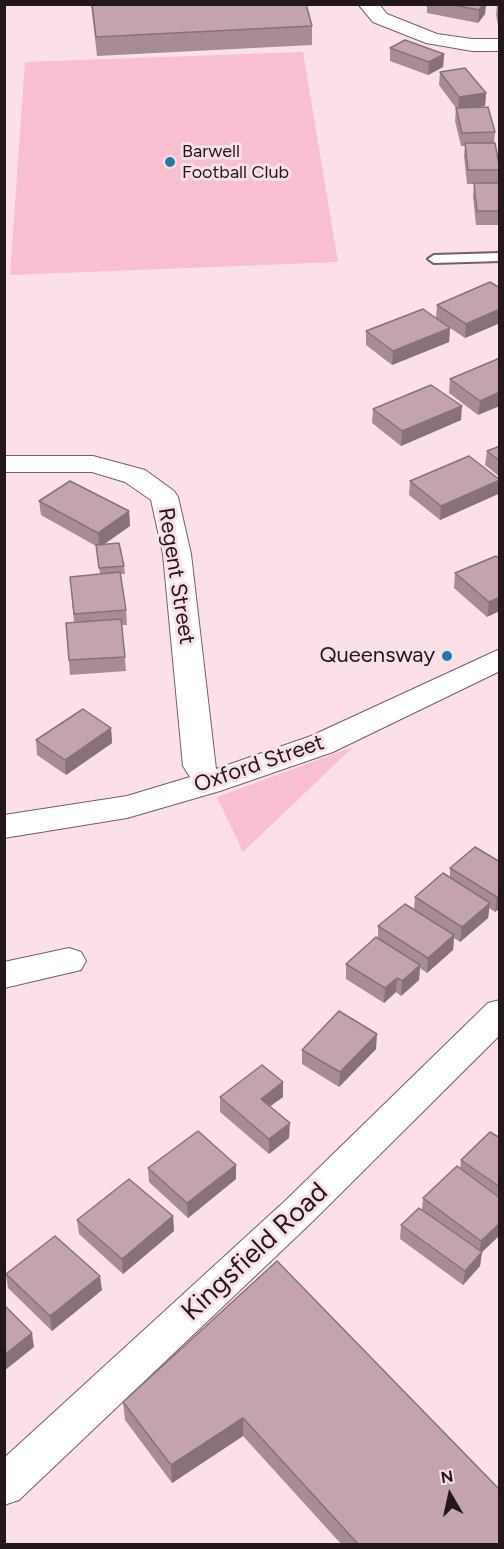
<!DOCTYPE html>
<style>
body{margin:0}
#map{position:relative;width:504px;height:1549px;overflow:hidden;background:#fbe0e7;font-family:Figtree,sans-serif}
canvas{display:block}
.frame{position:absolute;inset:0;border:6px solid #22171a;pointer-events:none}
.north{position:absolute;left:420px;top:1465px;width:60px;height:60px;-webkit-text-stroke:4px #fbe0e7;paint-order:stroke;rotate:351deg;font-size:16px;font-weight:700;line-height:24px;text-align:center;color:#22171a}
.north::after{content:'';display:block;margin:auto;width:21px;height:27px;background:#22171a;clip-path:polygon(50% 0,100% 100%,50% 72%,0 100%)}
</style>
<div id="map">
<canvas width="504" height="1549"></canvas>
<div class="frame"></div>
<div class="north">N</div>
</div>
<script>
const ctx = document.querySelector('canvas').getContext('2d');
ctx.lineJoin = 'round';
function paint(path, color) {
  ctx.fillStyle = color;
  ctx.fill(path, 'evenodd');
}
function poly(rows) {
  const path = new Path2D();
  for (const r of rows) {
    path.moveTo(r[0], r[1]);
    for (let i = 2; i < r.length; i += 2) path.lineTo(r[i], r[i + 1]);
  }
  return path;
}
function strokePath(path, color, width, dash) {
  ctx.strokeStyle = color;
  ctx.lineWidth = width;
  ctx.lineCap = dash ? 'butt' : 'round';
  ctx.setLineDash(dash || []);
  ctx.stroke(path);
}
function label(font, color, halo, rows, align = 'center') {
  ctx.font = font + ' Figtree,sans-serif';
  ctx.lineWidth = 6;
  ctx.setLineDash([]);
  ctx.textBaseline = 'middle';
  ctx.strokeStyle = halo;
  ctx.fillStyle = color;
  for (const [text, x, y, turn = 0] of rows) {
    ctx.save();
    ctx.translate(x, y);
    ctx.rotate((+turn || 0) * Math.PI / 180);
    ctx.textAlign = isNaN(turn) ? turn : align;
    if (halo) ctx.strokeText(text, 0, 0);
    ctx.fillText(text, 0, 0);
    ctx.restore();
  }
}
paint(poly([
 [303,52,338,262,10,275,25,62],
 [353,747,243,852,217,797]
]), '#f7bfcf');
const service = poly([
 [500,253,500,261,434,263,428,259,434,255,500,253]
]);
const minor = poly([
 [358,4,379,4,387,14,437,34,472,39,500,39,500,51,472,51,426,43,373,22,358,4],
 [4,456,93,456,145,470,174,491,178,497,191,554,216,769,311,736,500,649,500,671,333,752,220,791,127,818,4,838,4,815,127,796,190,777,183,766,163,554,151,500,125,482,92,472,4,472,4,456],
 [69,948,81,952,86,961,81,970,4,988,4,962,69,948],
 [500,1000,500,1035,312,1222,19,1500,4,1505,4,1458,286,1200,488,1003,500,1000]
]);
strokePath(service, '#795c65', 4);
strokePath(minor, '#795c65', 2);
paint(service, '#fff');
paint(minor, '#fff');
paint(poly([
 [91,4,306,4,312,26,312,45,97,56],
 [427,4,486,4,485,14,478,23,427,13],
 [497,4,500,4,500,25,498,25,496,15],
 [390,48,444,54,443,67,428,75,390,61],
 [440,72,486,93,485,106,477,107,495,132,494,143,500,170,498,183,500,183,500,225,476,225,473,197,474,184,467,184,464,156,465,146,461,146,455,121,456,108,439,85],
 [500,288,500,323,465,338,450,328,449,342,392,365,366,345,366,331,436,318,437,305],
 [500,358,478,415,449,393,450,379],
 [373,409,461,420,401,446,372,423],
 [500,446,500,477,485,465,487,451],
 [410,481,498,494,440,520,409,495],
 [39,501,129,511,130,526,103,544,124,566,125,574,121,574,126,610,127,625,122,625,126,671,70,675,66,623,74,622,70,577,100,574,96,546,41,515],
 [500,559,487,617,454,588,455,573],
 [111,728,112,743,66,775,37,755,36,740],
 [500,862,500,908,495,912,489,908,488,918,460,942,454,938,453,950,427,973,420,968,419,980,401,996,396,992,384,1003,346,979,346,964,378,939,378,926,414,910,415,897,450,877,450,868],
 [376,1049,339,1087,302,1064,302,1050],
 [283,1082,283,1097,270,1106,289,1138,269,1154,220,1112,220,1097],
 [500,1138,500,1235,482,1252,480,1266,463,1285,400,1239,401,1225,422,1209,423,1198,460,1169,461,1160],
 [148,1168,236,1179,188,1218,149,1182],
 [173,1216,174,1231,123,1274,79,1234,77,1220],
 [277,1261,500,1545,342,1545,243,1436,172,1483,125,1420,123,1402],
 [6,1274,102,1290,52,1331,8,1288]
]), '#a88c94');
paint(poly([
 [483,4,486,4,485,14,478,23,479,10],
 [444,54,443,67,428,75,429,62],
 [486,93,485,106,458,110,459,97],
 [500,309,500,323,465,338,466,324],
 [450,328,449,342,392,365,393,351],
 [500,392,500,406,478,415,480,401],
 [462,406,461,420,401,446,402,431],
 [500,480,498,494,440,520,441,506],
 [129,511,130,526,99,548,98,533],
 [500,597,500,611,487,617,489,602],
 [111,728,112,743,66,775,65,760],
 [500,895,500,908,495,912,497,897],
 [490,903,488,918,460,942,462,927],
 [454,935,453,950,427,973,428,958],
 [420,965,419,980,401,996,402,981],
 [397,978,396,992,384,1003,385,988],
 [377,1034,376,1049,339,1087,340,1072],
 [283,1082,283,1097,261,1113,261,1099],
 [290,1123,289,1138,269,1154,269,1139],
 [236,1165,236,1179,188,1218,187,1203],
 [173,1216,174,1231,123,1274,122,1259],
 [500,1223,500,1235,482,1252,480,1266,463,1285,465,1271,479,1255,481,1241],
 [100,1276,102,1290,52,1331,50,1316],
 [32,1333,34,1347,4,1371,4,1355],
 [243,1418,243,1436,172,1483,171,1465]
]), '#887278');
const building = poly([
 [92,4,306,4,312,26,96,37,92,4],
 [448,4,483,4,479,10,448,4],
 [405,40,444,54,429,62,390,48,405,40],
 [465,68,486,93,459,97,440,72,465,68],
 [488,107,495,132,462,133,456,108,488,107],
 [465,143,495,143,500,170,468,170,465,143],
 [474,183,500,183,500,211,477,211,474,183],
 [490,282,500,288,500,309,466,324,437,305,490,282],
 [423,309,450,328,393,351,366,331,423,309],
 [500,358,500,392,480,401,450,379,500,358],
 [431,385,462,406,402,431,373,409,431,385],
 [500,446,500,461,487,451,500,446],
 [469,456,500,480,441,506,410,481,469,456],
 [70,481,129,511,98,533,39,501,70,481],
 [119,543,124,566,99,568,96,545,119,543],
 [496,556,500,559,500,597,489,602,455,573,496,556],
 [120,572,126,610,74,614,70,577,120,572],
 [121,619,125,657,69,660,66,623,121,619],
 [83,709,111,728,65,760,36,740,83,709],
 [475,847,500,862,500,895,497,897,450,868,475,847],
 [443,873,490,903,462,927,415,897,443,873],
 [405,904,454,935,428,958,378,926,405,904],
 [376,937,420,965,402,981,397,978,385,988,346,964,376,937],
 [339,1011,377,1034,340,1072,302,1050,339,1011],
 [262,1065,283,1082,261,1099,290,1123,269,1139,220,1097,262,1065],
 [198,1131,236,1165,187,1203,148,1168,198,1131],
 [490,1132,500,1138,500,1187,461,1160,490,1132],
 [457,1166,500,1198,500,1223,481,1241,423,1198,457,1166],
 [129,1179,173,1216,122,1259,77,1220,129,1179],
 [419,1208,482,1252,465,1271,401,1225,419,1208],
 [55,1236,100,1276,50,1316,6,1274,55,1236],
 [277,1261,500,1490,500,1545,359,1545,243,1418,171,1465,123,1402,277,1261],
 [4,1305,32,1333,4,1355,4,1305]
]);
paint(building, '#c3a3ac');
strokePath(building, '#887278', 1.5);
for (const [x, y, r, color] of [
 [170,162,6,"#1d7ca8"],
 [447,656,6,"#1d7ca8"]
]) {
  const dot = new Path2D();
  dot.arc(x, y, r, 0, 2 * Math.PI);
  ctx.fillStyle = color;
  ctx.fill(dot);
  strokePath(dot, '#fbe0e7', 2);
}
label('18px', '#22171a', '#fbe0e7', [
 ["Barwell",182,152],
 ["Football Club",182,173]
], 'left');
label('22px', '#22171a', '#fbe0e7', [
 ["Regent Street",176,576,81],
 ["Oxford Street",259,764,-19]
]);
label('22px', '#22171a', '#fbe0e7', [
 ["Queensway",435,656]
], 'right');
label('27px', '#22171a', '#fbe0e7', [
 ["Kingsfield Road",255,1252,-43]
]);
</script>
